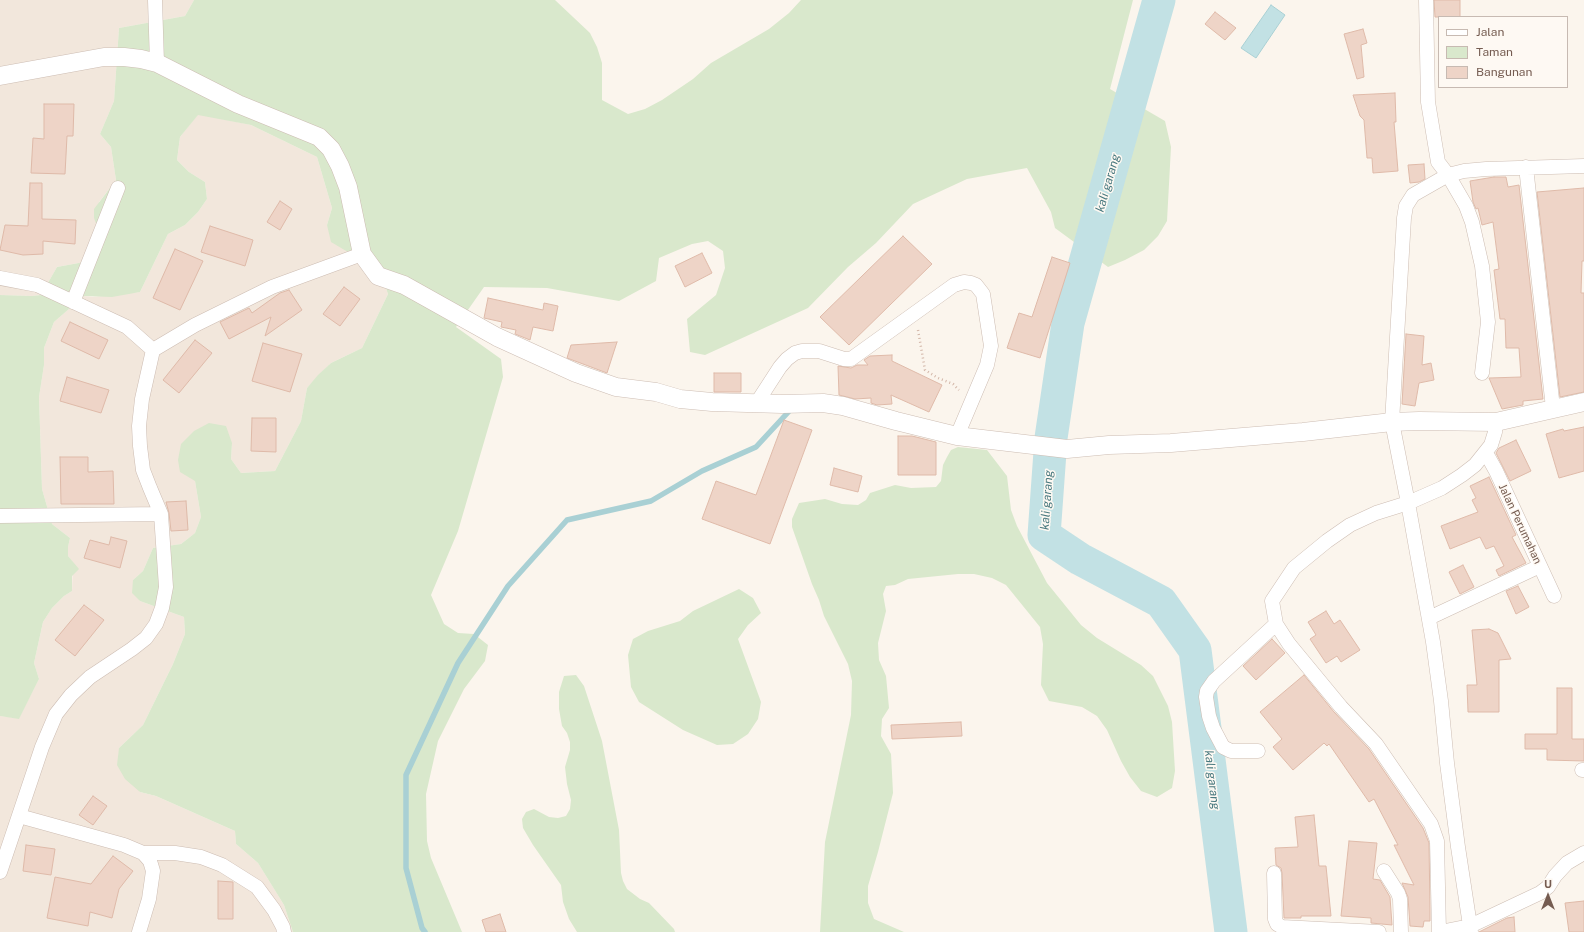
<!DOCTYPE html>
<style>
body{margin:0}
#map{position:relative;width:1584px;height:932px;overflow:hidden;background:#fbf5ed;font-family:"Public Sans",sans-serif}
canvas{display:block}
.legend{position:absolute;left:1438px;top:16px;width:130px;height:72px;box-sizing:border-box;background:#fef9f3;border:1px solid #c7bab2;margin:0;padding:5px 7px;list-style:none;font-size:12px;color:#755c51}
.legend li{display:flex;align-items:center;gap:8px;height:20px}
.legend b{width:20px;border:1px solid #c7bab2}
.north{position:absolute;left:1528px;top:876px;width:40px;height:40px;-webkit-text-stroke:3px #fef9f3;paint-order:stroke;rotate:0deg;font-size:11px;font-weight:700;line-height:16px;text-align:center;color:#755c51}
.north::after{content:'';display:block;margin:auto;width:14px;height:18px;background:#755c51;clip-path:polygon(50% 0,100% 100%,50% 72%,0 100%)}
</style>
<div id="map">
<canvas width="1584" height="932"></canvas>
<ul class="legend">
<li><b style="height:5px;background:#fff"></b>Jalan</li>
<li><b style="height:11px;background:#d9e8cc"></b>Taman</li>
<li><b style="height:11px;background:#eed4c7"></b>Bangunan</li>
</ul>
<div class="north">U</div>
</div>
<script>
const ctx = document.querySelector('canvas').getContext('2d');
ctx.lineJoin = 'round';
function paint(path, color) {
  ctx.fillStyle = color;
  ctx.fill(path, 'evenodd');
}
function poly(rows) {
  const path = new Path2D();
  for (const r of rows) {
    path.moveTo(r[0], r[1]);
    for (let i = 2; i < r.length; i += 2) path.lineTo(r[i], r[i + 1]);
  }
  return path;
}
function strokePath(path, color, width, dash) {
  ctx.strokeStyle = color;
  ctx.lineWidth = width;
  ctx.lineCap = dash ? 'butt' : 'round';
  ctx.setLineDash(dash || []);
  ctx.stroke(path);
}
function label(font, color, halo, rows, align = 'center') {
  ctx.font = font + ' "Public Sans",sans-serif';
  ctx.lineWidth = 3;
  ctx.setLineDash([]);
  ctx.textBaseline = 'middle';
  ctx.strokeStyle = halo;
  ctx.fillStyle = color;
  for (const [text, x, y, turn = 0] of rows) {
    ctx.save();
    ctx.translate(x, y);
    ctx.rotate((+turn || 0) * Math.PI / 180);
    ctx.textAlign = isNaN(turn) ? turn : align;
    if (halo) ctx.strokeText(text, 0, 0);
    ctx.fillText(text, 0, 0);
    ctx.restore();
  }
}
paint(poly([
 [0,0,194,0,185,16,119,28,114,101,100,134,111,147,116,180,99,202,97,226,84,262,57,267,41,295,32,296,0,295],
 [198,114,251,125,317,157,332,208,327,225,380,271,388,294,362,348,331,363,307,388,301,421,275,471,241,473,231,459,232,443,195,481,201,517,195,533,181,544,153,548,143,571,133,580,140,601,184,617,185,634,173,664,143,725,119,748,140,792,156,796,235,831,236,844,258,863,284,905,293,932,0,932,0,716,19,718,39,679,34,663,43,622,52,608,64,596,72,591,73,563,68,556,68,547,70,538,52,524,42,489,39,397,44,365,44,348,54,322,84,296,93,297,140,292,168,234,185,225,198,212,207,199,205,182,189,172,177,160,180,137]
]), '#f2e7dc');
paint(poly([
 [194,0,555,0,590,33,597,47,602,63,602,100,628,114,645,109,662,100,693,79,711,63,769,29,789,13,801,0,1133,0,1110,89,1165,121,1171,147,1167,221,1158,236,1144,250,1125,260,1108,267,1055,228,1051,212,1027,168,967,179,913,204,876,243,848,267,808,308,705,355,690,352,687,319,716,295,725,268,723,251,708,241,692,244,659,258,656,281,619,301,547,288,484,287,456,327,501,359,503,377,458,531,431,595,444,624,458,633,474,634,488,645,485,661,464,689,438,741,426,794,427,841,431,858,462,932,293,932,284,905,258,863,236,844,235,831,156,796,140,792,125,779,117,765,119,748,143,725,173,664,185,634,184,617,140,601,132,593,133,580,143,571,153,548,181,544,195,533,201,517,195,481,180,472,178,460,181,444,194,431,209,423,226,426,232,443,231,459,241,473,275,471,301,421,307,388,318,375,331,363,362,348,388,294,380,271,331,242,327,225,332,208,317,157,251,125,198,115,180,137,177,160,189,172,205,182,207,199,198,212,185,225,168,234,140,292,112,297,84,296,54,322,44,348,44,365,39,397,42,489,52,524,70,538,68,547,68,556,79,569,72,576,72,591,64,596,52,608,43,622,34,663,39,679,19,719,0,716,0,295,32,296,41,295,57,267,84,262,97,226,94,218,94,209,116,180,111,147,100,134,114,101,119,28,185,16],
 [958,447,987,450,1007,476,1011,510,1017,526,1047,583,1081,625,1097,638,1141,665,1153,676,1168,706,1172,722,1175,771,1172,788,1157,797,1141,791,1130,777,1121,761,1107,730,1097,716,1082,707,1049,701,1041,685,1043,644,1040,627,1006,585,992,578,974,574,958,574,908,579,895,585,886,586,883,594,886,611,878,643,879,660,886,676,889,708,882,719,881,736,891,754,893,793,878,852,868,886,868,903,874,919,904,932,820,932,825,842,851,715,852,681,848,664,824,616,819,600,812,584,792,527,792,519,799,503,825,499,842,504,858,505,866,500,870,493,895,485,911,488,936,487,941,481,943,465,947,457,951,450],
 [739,589,753,598,761,613,748,625,738,639,761,702,758,719,748,734,733,744,717,745,683,730,639,702,631,687,628,655,633,639,648,631,680,621,693,611],
 [576,675,584,686,602,741,619,830,621,873,623,881,627,889,640,899,649,903,674,929,675,932,577,932,569,919,563,902,561,885,533,845,523,828,522,819,526,812,534,809,549,817,558,818,566,816,570,809,571,800,567,784,565,767,570,750,570,742,567,733,562,726,559,709,559,692,564,676]
]), '#d9e8cc');
const water = poly([
 [1271,5,1285,15,1256,58,1241,48,1271,5]
]);
paint(water, '#c2e1e4');
strokePath(water, '#a9d0d4', 1);
strokePath(poly([
 [425,932,422,928,406,868,406,775,458,663,508,586,567,520,651,501,702,471,756,447,792,408]
]), '#a9d0d4', 5.5);
strokePath(poly([
 [1159,0,1068,323,1051,438,1044,535,1080,559,1161,602,1195,650,1231,932]
]), '#c2e1e4', 33);
const building = poly([
 [1434,0,1460,0,1460,17,1435,17,1434,0],
 [1215,12,1236,28,1225,40,1205,24,1215,12],
 [1363,29,1367,43,1361,45,1364,77,1357,79,1344,34,1363,29],
 [1395,93,1396,122,1394,122,1398,171,1373,173,1372,158,1367,158,1364,120,1360,116,1353,95,1395,93],
 [44,104,74,104,73,136,67,136,65,174,31,173,33,138,44,139,44,104],
 [1424,164,1425,179,1419,182,1410,183,1408,165,1424,164],
 [1494,177,1506,177,1508,187,1519,185,1543,399,1523,401,1523,405,1502,409,1489,378,1521,377,1519,348,1506,348,1505,319,1500,319,1494,270,1499,269,1493,222,1482,225,1478,208,1476,209,1473,202,1470,181,1494,177],
 [30,183,42,183,42,219,76,220,75,244,43,241,43,254,23,255,0,250,5,225,28,226,30,183],
 [1584,188,1584,261,1582,261,1581,293,1584,293,1584,392,1560,397,1537,192,1584,188],
 [280,201,292,209,280,230,267,222,280,201],
 [210,226,253,240,245,266,201,252,210,226],
 [903,236,932,264,849,345,820,317,903,236],
 [175,249,203,261,180,310,153,298,175,249],
 [702,253,712,273,685,287,675,266,702,253],
 [1052,257,1070,263,1040,358,1007,348,1019,313,1032,317,1052,257],
 [344,287,360,299,340,326,323,314,344,287],
 [289,290,302,310,265,336,271,317,229,339,220,322,249,308,252,313,280,293,289,290],
 [488,298,543,310,544,303,558,306,553,331,533,327,530,340,515,334,516,330,501,327,502,322,484,318,488,298],
 [70,322,108,340,99,359,61,341,70,322],
 [1406,334,1424,336,1422,365,1431,363,1434,380,1419,383,1415,406,1402,404,1406,334],
 [195,340,212,353,179,393,163,380,195,340],
 [617,342,607,373,567,358,571,345,617,342],
 [263,343,302,354,290,392,252,381,263,343],
 [892,355,892,361,942,385,929,412,891,395,892,404,877,405,871,403,871,398,855,399,839,395,838,366,851,368,857,365,868,365,864,360,870,356,892,355],
 [714,373,741,373,741,392,714,392,714,373],
 [67,377,109,390,101,413,60,401,67,377],
 [252,418,276,418,276,452,251,451,252,418],
 [784,420,812,430,770,544,702,519,716,481,756,495,784,420],
 [1584,427,1584,471,1559,478,1546,434,1563,429,1564,431,1584,427],
 [898,436,912,436,936,442,936,475,898,475,898,436],
 [1516,440,1531,471,1510,481,1496,453,1499,448,1516,440],
 [60,457,88,457,88,472,113,471,114,504,61,504,60,457],
 [834,468,862,476,858,492,830,485,834,468],
 [1489,477,1516,535,1512,537,1526,563,1499,576,1496,570,1504,566,1494,546,1486,549,1480,537,1450,549,1441,526,1478,512,1472,500,1476,498,1470,486,1489,477],
 [186,501,188,530,171,531,169,513,166,502,186,501],
 [111,537,127,541,120,568,84,558,90,540,109,545,111,537],
 [1463,565,1474,587,1460,594,1449,572,1463,565],
 [1518,586,1529,607,1516,614,1506,591,1518,586],
 [84,605,104,620,75,656,55,640,84,605],
 [1326,611,1334,624,1340,620,1360,650,1341,662,1337,656,1326,663,1310,639,1316,635,1308,622,1326,611],
 [1489,629,1498,633,1511,659,1499,660,1499,712,1468,712,1467,685,1477,685,1472,630,1489,629],
 [1272,639,1285,653,1256,680,1243,666,1272,639],
 [1304,675,1334,712,1369,749,1423,828,1429,843,1430,910,1430,921,1424,921,1423,927,1410,926,1408,897,1402,883,1414,885,1394,845,1398,845,1374,799,1369,802,1329,744,1327,746,1324,743,1293,770,1273,747,1282,739,1260,712,1304,675],
 [1557,688,1572,688,1572,739,1584,739,1584,761,1547,760,1547,749,1525,749,1525,734,1557,734,1557,688],
 [961,722,962,736,892,739,891,725,961,722],
 [93,796,107,806,93,825,79,815,93,796],
 [1314,815,1319,866,1326,866,1331,916,1301,916,1301,918,1284,918,1282,873,1281,868,1276,865,1275,848,1298,847,1295,817,1314,815],
 [1349,841,1377,843,1373,879,1380,880,1390,897,1392,925,1371,923,1371,918,1341,916,1349,841],
 [26,845,55,849,51,875,23,871,26,845],
 [113,856,133,871,119,889,112,918,90,912,88,926,47,918,55,877,91,884,113,856],
 [218,881,233,882,233,919,218,919,218,881],
 [1584,901,1584,932,1569,932,1565,903,1584,901],
 [500,914,506,932,486,932,482,920,500,914],
 [1514,917,1515,932,1479,932,1507,918,1514,917]
]);
paint(building, '#eed4c7');
strokePath(building, '#dfbaa9', 1);
const minor = poly([
 [155,0,157,63],
 [1426,0,1428,102,1438,162,1448,175,1466,206,1472,222,1482,266,1488,322,1482,373],
 [1526,167,1553,408],
 [0,278,37,285,127,327,153,350,195,325,272,287,362,254],
 [73,302,118,188],
 [756,404,780,367,787,359,795,353,802,351,819,351,844,359,851,359,954,285,964,282,971,283,976,285,983,294,991,346,987,365,957,436],
 [1486,453,1496,471,1554,596],
 [0,516,161,514],
 [1429,618,1540,566],
 [1258,751,1231,751,1223,747,1213,728,1209,716,1206,697,1207,691,1214,681,1276,624],
 [1582,770,1584,770],
 [19,816,124,845,143,853,150,861,153,871,149,899,139,932],
 [143,853,175,853,201,857,222,865,257,887,274,910,283,927,284,932],
 [1384,871,1398,893,1400,899,1401,932],
 [0,872,42,747,56,714,71,695,90,677,132,649,146,638,156,624,162,608,166,587,161,514,150,488,143,470,140,446,139,426,142,399,153,350],
 [1274,873,1275,919,1277,924,1282,927,1379,932],
 [1439,932,1437,841,1431,824,1376,744,1341,707,1289,644,1276,624,1272,601,1294,568,1327,541,1350,525,1376,513,1408,503,1392,422,1404,218,1406,206,1413,195,1448,175,1464,171,1486,169,1584,166],
 [1440,932,1470,926,1540,893,1548,887,1555,876,1567,863,1584,853],
 [1471,932,1458,847,1447,763,1441,701,1433,642,1408,503,1442,488,1462,475,1475,465,1491,445,1495,432,1496,422]
]);
const tertiary = poly([
 [0,76,104,57,124,57,141,59,157,63,238,104,319,137,331,149,340,166,348,187,362,254,378,276,404,285,497,337,576,373,616,387,656,392,680,399,712,402,782,404,823,403,843,406,896,421,957,436,1067,449,1109,445,1171,443,1303,432,1392,422,1419,421,1496,422,1584,402]
]);
strokePath(minor, '#cdbdb3', 15);
strokePath(tertiary, '#cdbdb3', 19);
strokePath(poly([
 [918,330,925,370,938,378,953,384,959,390]
]), '#d3b7a9', 2.5, [1, 3]);
strokePath(minor, '#fff', 14);
strokePath(tertiary, '#fff', 18);
label('11px', '#755c51', '#fef9f3', [
 ["Jalan Perumahan",1520,524,65]
]);
label('italic 12px', '#49797f', '#fef9f3', [
 ["kali garang",1108,183,-74],
 ["kali garang",1047,500,-86],
 ["kali garang",1212,780,83]
]);
</script>
